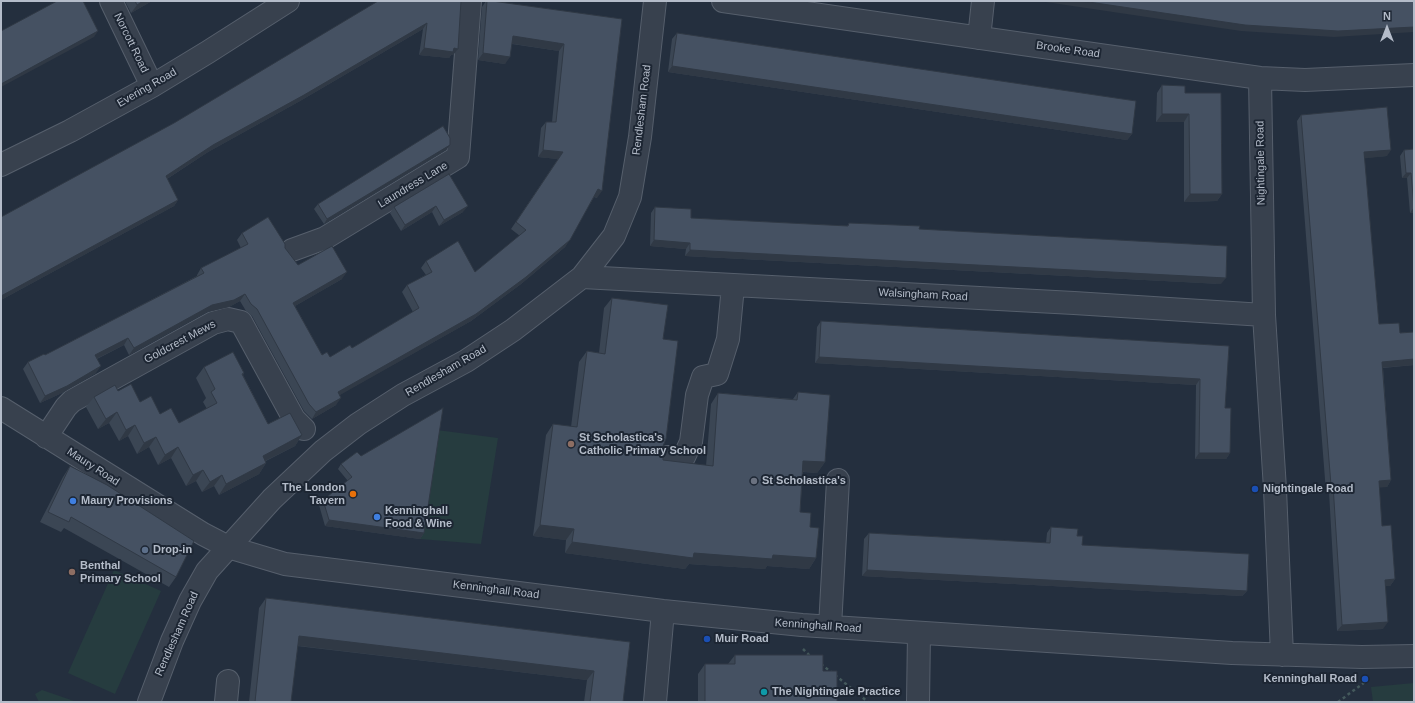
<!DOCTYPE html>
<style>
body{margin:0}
#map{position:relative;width:1415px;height:703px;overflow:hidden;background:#242f3e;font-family:Arial,sans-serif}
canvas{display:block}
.frame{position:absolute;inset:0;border:2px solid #b4bcc9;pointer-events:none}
.north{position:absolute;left:1367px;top:8px;width:40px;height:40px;-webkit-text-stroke:3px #1d2633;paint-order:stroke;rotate:0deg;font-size:11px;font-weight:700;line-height:16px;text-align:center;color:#b4bcc9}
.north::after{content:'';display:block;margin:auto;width:14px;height:18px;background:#b4bcc9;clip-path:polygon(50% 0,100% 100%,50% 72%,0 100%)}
</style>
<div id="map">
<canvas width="1415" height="703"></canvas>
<div class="frame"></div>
<div class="north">N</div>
</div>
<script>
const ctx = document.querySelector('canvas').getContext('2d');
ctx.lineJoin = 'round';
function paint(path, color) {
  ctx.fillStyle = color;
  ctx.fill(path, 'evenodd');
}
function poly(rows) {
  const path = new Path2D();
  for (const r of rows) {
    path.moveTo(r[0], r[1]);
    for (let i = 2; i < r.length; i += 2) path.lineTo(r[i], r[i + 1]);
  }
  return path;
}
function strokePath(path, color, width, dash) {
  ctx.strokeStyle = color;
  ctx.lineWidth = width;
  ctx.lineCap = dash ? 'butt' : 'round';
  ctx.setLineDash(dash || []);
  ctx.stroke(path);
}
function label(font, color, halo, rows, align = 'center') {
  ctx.font = font + ' Arial,sans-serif';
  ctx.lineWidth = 4;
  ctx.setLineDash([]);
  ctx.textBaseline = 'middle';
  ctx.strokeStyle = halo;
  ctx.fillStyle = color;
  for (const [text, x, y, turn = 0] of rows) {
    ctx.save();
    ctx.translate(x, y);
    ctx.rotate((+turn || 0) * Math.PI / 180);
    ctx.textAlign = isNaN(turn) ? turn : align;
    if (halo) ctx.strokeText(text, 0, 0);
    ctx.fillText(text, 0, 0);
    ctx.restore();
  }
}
paint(poly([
 [437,430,498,438,481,544,420,539],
 [114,570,161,591,115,694,68,673],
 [1414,683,1414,702,1373,702,1371,687],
 [42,690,77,702,39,702,35,694]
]), '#263c3f');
const minor = poly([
 [111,1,152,86],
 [723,1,1260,78,1305,80,1414,75],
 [979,38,983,1],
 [1260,78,1264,315,1275,489,1282,655],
 [1,165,70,131,152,86,208,52,288,1],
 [292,250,325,238,458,157,470,1],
 [582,277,1074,303,1264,315],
 [1,408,203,534,228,547,285,564,663,611,802,625,1232,653,1362,657,1414,656],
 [46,437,66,407,72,401,213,323,228,319,241,322,294,419,304,429],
 [668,457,684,457,691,442,697,395,703,377,717,374,728,339,733,286],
 [830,627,838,480],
 [149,702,172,641,190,601,207,571,272,499,323,451,358,424,403,395,466,361,513,330,582,277,614,236,630,197,640,137,655,1],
 [226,702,228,681],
 [655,702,663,611],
 [918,702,919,633]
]);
strokePath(minor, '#565f6c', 24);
strokePath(poly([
 [803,649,811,657],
 [821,664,831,672],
 [835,675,868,702],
 [1338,702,1365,682]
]), '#44595c', 2.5, [3, 3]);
strokePath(minor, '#38414e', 22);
paint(poly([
 [125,1,152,1,131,13],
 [461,1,458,49,453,55,451,55,449,58,419,55,423,29,300,101,208,152,167,179,178,200,174,206,1,300,1,217],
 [486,1,492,1,622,19,597,198,594,197,565,247,521,284,471,321,339,395,336,405,312,419,304,411,252,316,246,311,240,301,229,307,207,312,129,355,124,345,97,359,96,373,62,393,40,403,23,369,28,362,45,355,197,276,197,275,201,268,241,248,237,240,242,233,285,248,298,265,342,279,295,306,322,355,330,357,352,348,413,312,402,292,407,285,426,275,421,268,426,261,475,272,520,236,511,229,558,159,538,157,541,128,546,122,552,122,559,51,512,44,505,64,478,60,482,7],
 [677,33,1132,134,1127,140,668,72,672,39],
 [1162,85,1185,93,1222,194,1217,201,1184,202,1184,122,1156,122,1157,93],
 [1301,115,1387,156,1364,158,1379,324,1400,333,1414,332,1414,365,1383,368,1391,480,1387,487,1379,487,1382,526,1395,579,1390,586,1386,586,1383,629,1337,631,1329,492,1326,492,1297,121],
 [1414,149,1414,213,1410,213,1407,178,1402,178,1400,156,1404,150],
 [446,150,324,224,314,209,318,204],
 [449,174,463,212,439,226,432,212,401,231,390,213,394,207],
 [655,207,691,218,847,226,849,223,919,229,1221,284,685,256,686,249,650,246,651,213],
 [612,298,663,339,663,460,706,466,711,404,718,393,793,399,798,392,825,462,817,473,803,472,800,512,810,527,816,558,809,569,767,566,765,569,689,564,685,569,565,553,566,540,533,536,546,435,553,424,571,427,579,362,587,351,599,353,604,308],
 [821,321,1229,346,1225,408,1230,453,1226,459,1195,459,1196,385,815,363,817,327],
 [204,367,244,373,243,375,268,424,302,435,295,446,266,461,266,463,259,474,219,495,214,486,202,492,196,481,186,486,171,458,158,465,149,447,137,454,128,436,119,441,109,423,98,429,86,407,94,397,118,391,140,402,160,414,179,423,207,409,203,402,206,398,196,378],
 [341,464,424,533,420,539,325,526,319,505,323,500,348,481,338,469],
 [70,466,176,577,169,587,64,528,61,532,40,522,63,477],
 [1051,527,1077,536,1082,545,1247,591,1242,596,862,576,864,539,869,533,1046,543,1047,533],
 [266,598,630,642,623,702,584,702,587,680,297,646,291,702,249,702,259,608],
 [735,655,823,671,837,702,698,702,698,674,705,664,728,664]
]), '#3b4654');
paint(poly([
 [143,1,152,1,131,13,137,5],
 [1039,1,1082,1,1414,27,1414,32,1334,37,1241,31],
 [427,23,423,29,300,101,208,152,162,182,166,176,213,145],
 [98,31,94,37,1,87,1,84],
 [513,36,564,44,559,51,508,43],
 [424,48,454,48,458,49,453,55,451,55,449,58,419,55],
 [483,53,510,57,505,64,478,60],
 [672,66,1132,134,1127,140,668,72],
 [1162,114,1189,114,1184,122,1156,122],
 [450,145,446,150,324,224,327,219],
 [543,150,563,152,558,159,538,157],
 [1391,150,1387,156,1359,159,1364,152],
 [1406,173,1411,173,1407,178,1402,178],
 [598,189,602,191,597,198,593,196],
 [1190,194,1222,194,1217,201,1184,202],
 [178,200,174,206,1,300,1,296],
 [436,206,432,212,401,231,405,225],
 [468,206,463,212,439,226,444,220],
 [1414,207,1414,213,1410,213],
 [570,240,565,247,521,284,471,321,333,399,338,392],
 [654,240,690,243,686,249,650,246],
 [690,250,1226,278,1221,284,685,256],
 [347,272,342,279,288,310,293,303],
 [245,294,240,301,229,307,207,312,129,355,134,348,212,305],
 [128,338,124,345,90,362,95,355],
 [819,357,1200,379,1196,385,815,363],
 [1414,359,1414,365,1378,368,1382,362],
 [101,366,96,373,62,393,40,403,45,396],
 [341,398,336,405,312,419,316,412],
 [117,412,109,423,98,429,106,419],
 [135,425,128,436,119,441,126,430],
 [302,435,295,446,255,466,263,456],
 [156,437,149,447,137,454,144,443],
 [178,447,171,458,158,465,165,455],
 [1199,453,1230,453,1226,459,1195,459],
 [803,461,825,462,817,473,796,471],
 [266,463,259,474,219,495,226,484],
 [203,470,196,481,186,486,193,475],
 [222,475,214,486,202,492,210,482],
 [1391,480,1387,487,1375,488,1379,481],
 [1331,485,1333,485,1329,492,1326,492],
 [329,520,424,533,420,539,325,526],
 [540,525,574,529,566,540,533,536],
 [572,542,694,553,773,555,816,558,809,569,767,566,765,569,689,564,685,569,565,553],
 [867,570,1247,591,1242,596,862,576],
 [1395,579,1390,586,1381,586,1385,580],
 [1388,622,1383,629,1337,631,1342,625],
 [299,636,594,671,587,680,292,645]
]), '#303945');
const building = poly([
 [57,1,83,1,98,31,1,84,1,31,57,1],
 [135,1,143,1,137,5,135,1],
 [378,1,461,1,458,49,454,48,453,52,424,48,427,23,304,95,213,145,166,176,178,200,1,296,1,217,174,123,378,1],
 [487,1,492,1,622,19,602,191,598,189,570,240,526,277,476,314,338,392,341,398,316,412,309,404,257,309,251,304,245,294,234,300,212,305,134,348,128,338,95,355,101,366,67,386,45,396,28,362,44,354,45,355,204,273,201,268,248,244,242,233,268,217,285,244,285,248,298,265,332,246,347,272,293,303,322,355,327,352,330,357,350,345,352,348,419,308,407,285,432,272,426,261,458,241,475,272,526,230,516,222,563,152,543,150,546,122,556,122,564,44,513,36,510,57,483,53,487,1],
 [1082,1,1414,1,1414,27,1338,31,1245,25,1082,1],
 [677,33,1136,101,1132,134,672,66,677,33],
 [1162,85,1185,86,1185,93,1221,93,1222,194,1190,194,1189,114,1162,114,1162,85],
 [1387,107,1391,150,1364,152,1379,324,1399,323,1400,333,1414,332,1414,359,1382,362,1391,480,1379,481,1382,526,1391,525,1395,579,1385,580,1388,622,1342,625,1333,485,1331,485,1301,115,1387,107],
 [443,126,450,138,450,145,327,219,318,204,443,126],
 [1414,149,1414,207,1411,173,1406,173,1404,150,1414,149],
 [449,174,468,206,444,220,436,206,405,225,394,207,449,174],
 [655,207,691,209,691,218,848,226,849,223,920,226,919,229,1227,246,1226,278,690,250,690,243,654,240,655,207],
 [612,298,668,305,663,339,678,341,666,439,663,446,663,460,713,466,718,393,797,400,798,392,830,395,825,462,803,461,800,512,811,513,810,527,819,528,816,558,773,555,772,559,694,553,693,558,572,542,574,529,540,525,553,424,577,427,587,351,605,354,612,298],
 [821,321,1229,346,1225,408,1231,408,1230,453,1199,453,1200,379,819,357,821,321],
 [233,352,244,373,242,374,268,424,290,413,302,435,263,456,266,463,226,484,222,475,210,482,203,470,193,475,178,447,165,455,156,437,144,443,135,425,126,430,117,412,106,419,94,397,115,385,118,391,131,384,140,402,151,396,160,414,171,408,179,423,217,403,211,392,215,389,204,367,233,352],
 [443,408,424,533,329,520,323,500,352,477,341,464,357,452,361,456,443,408],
 [70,466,107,485,194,541,176,577,71,517,69,522,48,512,70,466],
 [1051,527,1078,529,1077,536,1083,536,1082,545,1249,554,1247,591,867,570,869,533,1050,543,1051,527],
 [266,598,630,642,623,702,590,702,594,671,299,636,291,702,255,702,266,598],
 [735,655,823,655,823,671,837,671,837,702,705,702,705,664,735,664,735,655]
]);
paint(building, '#455162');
strokePath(building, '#303945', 1);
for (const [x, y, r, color] of [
 [571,444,4,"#8d6e63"],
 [754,481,4,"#6b7280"],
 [1255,489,4,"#1a4fb4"],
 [353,494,4,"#e8710a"],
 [73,501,4,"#3f7fe0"],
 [377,517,4,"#3f7fe0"],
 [145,550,4,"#5c6f8a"],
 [72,572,4,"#8d6e63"],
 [707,639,4,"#1a4fb4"],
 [1365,679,4,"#1a4fb4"],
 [764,692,4,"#0f9aa8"]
]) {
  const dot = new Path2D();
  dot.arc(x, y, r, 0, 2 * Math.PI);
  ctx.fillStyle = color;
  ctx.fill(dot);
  strokePath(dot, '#1d2633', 1.5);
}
label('11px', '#b4bcc9', '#1d2633', [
 ["Norcott Road",131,43,64],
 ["Brooke Road",1068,50,8],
 ["Evering Road",147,88,-30],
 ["Rendlesham Road",642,110,-83],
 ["Nightingale Road",1261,163,-91],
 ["Laundress Lane",413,185,-31],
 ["Walsingham Road",923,295,3],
 ["Goldcrest Mews",180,342,-28],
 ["Rendlesham Road",446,371,-30],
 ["Maury Road",93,467,33],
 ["Kenninghall Road",496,590,7],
 ["Kenninghall Road",818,626,4],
 ["Rendlesham Road",177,634,-66]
]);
label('bold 11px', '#b4bcc9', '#1d2633', [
 ["St Scholastica's",579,438],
 ["Catholic Primary School",579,451],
 ["St Scholastica's",762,481],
 ["The London",345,488,"right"],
 ["Tavern",345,501,"right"],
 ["Nightingale Road",1263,489],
 ["Maury Provisions",81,501],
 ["Kenninghall",385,511],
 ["Food & Wine",385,524],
 ["Drop-in",153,550],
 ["Benthal",80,566],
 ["Primary School",80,579],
 ["Muir Road",715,639],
 ["Kenninghall Road",1357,679,"right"],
 ["The Nightingale Practice",772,692]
], 'left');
</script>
